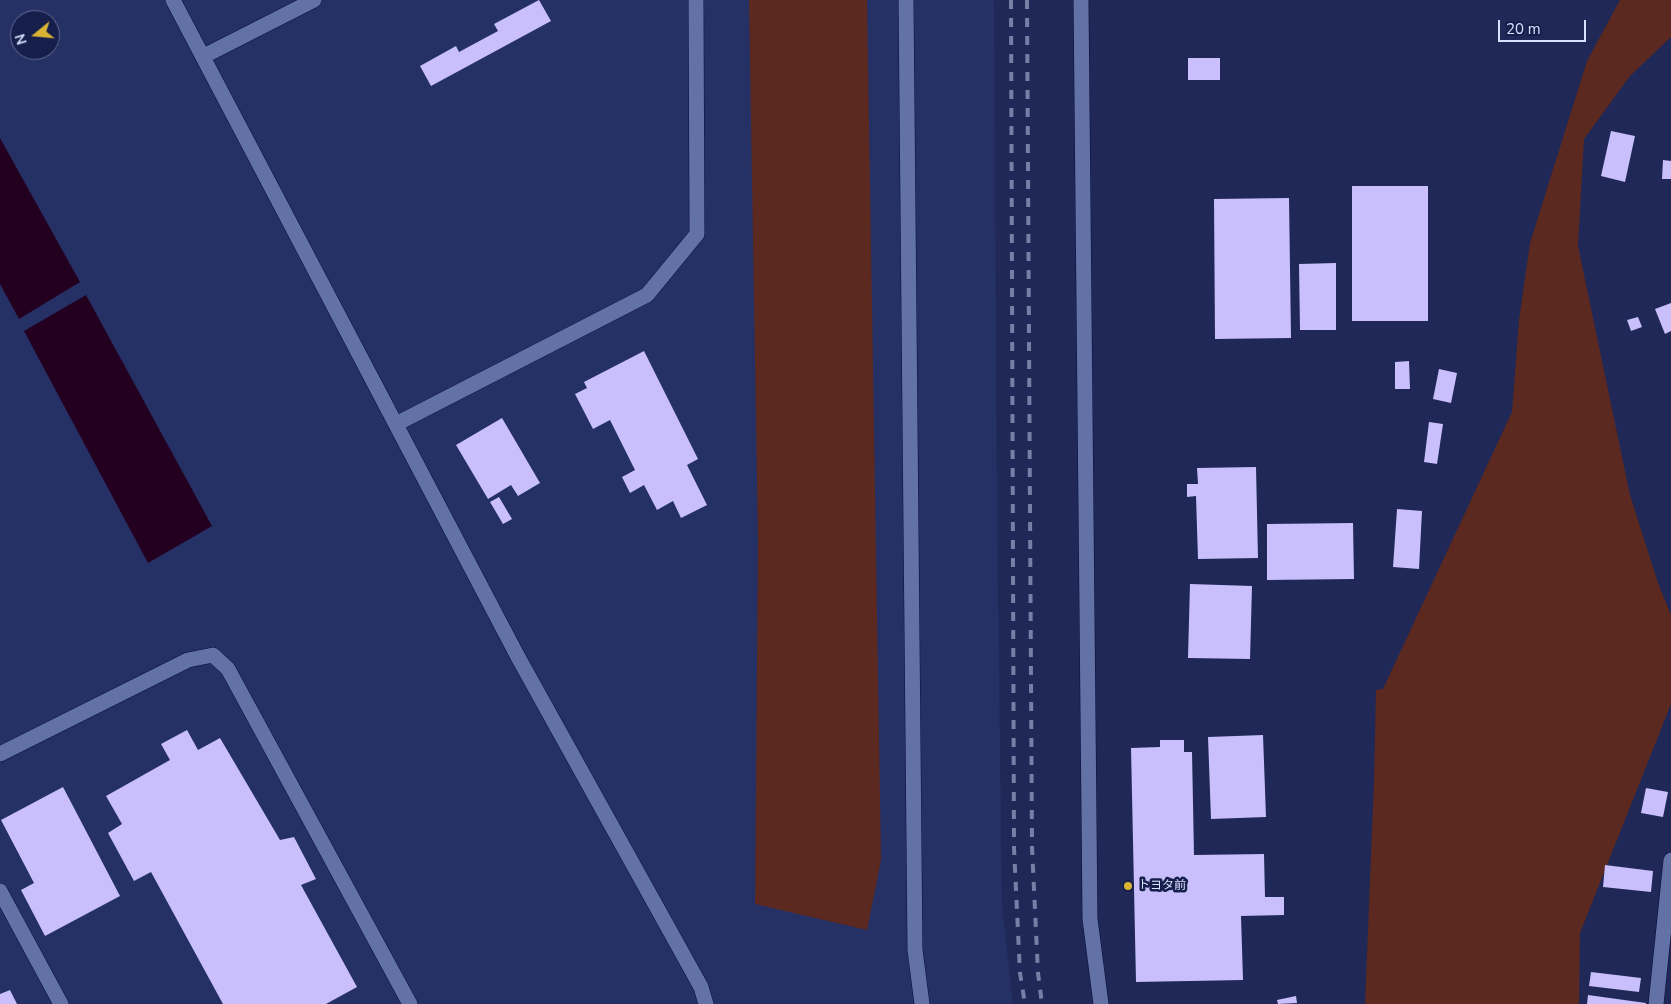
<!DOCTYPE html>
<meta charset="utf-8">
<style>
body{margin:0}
#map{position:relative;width:1671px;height:1004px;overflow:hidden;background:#1f2856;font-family:"Nunito Sans",sans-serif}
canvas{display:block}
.north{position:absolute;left:10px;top:10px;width:50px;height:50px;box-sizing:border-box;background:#161e4b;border:1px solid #636c93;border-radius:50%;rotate:253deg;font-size:14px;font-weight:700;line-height:20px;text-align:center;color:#d7e0fe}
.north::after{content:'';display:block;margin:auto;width:18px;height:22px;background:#d9b334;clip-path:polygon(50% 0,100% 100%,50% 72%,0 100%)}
.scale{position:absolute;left:1498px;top:20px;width:88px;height:22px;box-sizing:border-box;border:2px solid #d7e0fe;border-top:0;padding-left:6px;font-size:15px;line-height:18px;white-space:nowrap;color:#d7e0fe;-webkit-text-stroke:4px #161e4b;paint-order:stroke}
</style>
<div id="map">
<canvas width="1671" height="1004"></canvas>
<div class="north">N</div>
<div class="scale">20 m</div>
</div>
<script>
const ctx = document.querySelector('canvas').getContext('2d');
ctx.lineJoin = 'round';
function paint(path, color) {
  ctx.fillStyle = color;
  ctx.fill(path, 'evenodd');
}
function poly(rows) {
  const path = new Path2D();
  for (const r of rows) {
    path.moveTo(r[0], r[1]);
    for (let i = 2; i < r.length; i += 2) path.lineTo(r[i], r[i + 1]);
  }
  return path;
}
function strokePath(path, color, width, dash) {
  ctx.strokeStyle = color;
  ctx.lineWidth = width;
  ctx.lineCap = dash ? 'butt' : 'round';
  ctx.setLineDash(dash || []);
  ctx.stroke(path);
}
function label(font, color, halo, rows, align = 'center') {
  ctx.font = font + ' "Nunito Sans","Noto Sans JP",sans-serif';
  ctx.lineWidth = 5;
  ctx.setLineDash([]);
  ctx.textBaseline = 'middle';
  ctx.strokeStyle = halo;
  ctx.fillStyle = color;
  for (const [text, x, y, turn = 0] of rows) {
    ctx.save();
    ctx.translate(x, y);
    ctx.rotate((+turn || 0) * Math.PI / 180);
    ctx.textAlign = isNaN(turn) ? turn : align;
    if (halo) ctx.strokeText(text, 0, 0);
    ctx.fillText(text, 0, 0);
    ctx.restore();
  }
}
paint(poly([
 [0,0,994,0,997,507,1002,905,1013,1004,0,1004],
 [20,20,50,20,50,50,20,50]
]), '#253065');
paint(poly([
 [749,0,867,0,881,860,867,930,755,904,758,541],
 [1620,0,1671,0,1671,37,1630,76,1584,139,1578,246,1630,495,1658,583,1671,615,1671,704,1580,933,1579,1004,1365,1004,1374,781,1376,690,1383,689,1512,412,1519,320,1530,243,1587,61]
]), '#5c2920');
paint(poly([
 [0,138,80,282,19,319,0,284],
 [86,295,212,526,148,563,24,331]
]), '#230020');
paint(poly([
 [539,0,551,21,431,86,420,66,456,46,459,52,498,31,494,24],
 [1188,58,1220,58,1220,80,1188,80],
 [1611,131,1635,136,1625,182,1601,176],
 [1663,160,1671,161,1671,179,1662,179],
 [1352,186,1428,186,1428,321,1352,321],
 [1289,198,1291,338,1215,339,1214,199],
 [1336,263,1336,330,1300,330,1299,264],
 [1671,303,1671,331,1665,334,1655,309],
 [1638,317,1642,327,1631,331,1627,320],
 [644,351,698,459,687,465,707,505,681,518,673,501,657,510,644,485,630,493,622,477,635,470,610,420,593,429,575,394,587,388,584,382],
 [1409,361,1410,389,1395,389,1395,362],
 [1439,369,1457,373,1451,403,1433,399],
 [502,418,540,483,518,496,511,485,488,499,456,445],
 [1429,422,1443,424,1437,464,1424,462],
 [1256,467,1258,558,1198,559,1196,496,1187,497,1187,484,1198,484,1197,468],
 [499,497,512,519,503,524,490,502],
 [1397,509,1422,511,1419,569,1393,567],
 [1353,523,1354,579,1267,580,1267,524],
 [1190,584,1252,586,1250,659,1188,658],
 [187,730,198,750,220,738,280,840,294,837,316,879,301,885,357,987,326,1004,223,1004,151,872,134,881,108,833,122,824,106,796,170,760,161,744],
 [1263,735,1266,817,1211,819,1208,737],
 [1160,740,1184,740,1184,752,1192,752,1194,855,1264,854,1265,897,1284,897,1284,915,1241,916,1243,980,1136,982,1131,748,1160,747],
 [63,787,120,896,45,936,21,890,34,883,1,820],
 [1646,788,1668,792,1663,817,1641,813],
 [1605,865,1653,871,1651,892,1603,887],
 [1591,972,1641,978,1639,992,1589,986],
 [10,990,17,1004,0,1004,0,994],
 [1588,995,1646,1003,1646,1004,1587,1004],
 [1296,996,1297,1003,1278,1004,1277,1000]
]), '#c9bffc');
const minor = poly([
 [173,0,518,657,701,987,706,1004],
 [906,0,915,950,922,1004],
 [1081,0,1090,919,1101,1004],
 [204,56,314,0],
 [396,424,647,295,697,234,696,0],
 [0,754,188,660,213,655,228,669,410,1004],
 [0,891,61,1004],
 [1656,1004,1671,860]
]);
strokePath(minor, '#0a0e3a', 16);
strokePath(minor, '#6271a6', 15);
strokePath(poly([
 [1011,0,1014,848,1020,973,1025,1004],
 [1027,0,1032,847,1038,973,1042,1004]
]), '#767fa5', 4, [9, 9]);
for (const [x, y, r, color] of [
 [1128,886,5,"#d9b334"]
]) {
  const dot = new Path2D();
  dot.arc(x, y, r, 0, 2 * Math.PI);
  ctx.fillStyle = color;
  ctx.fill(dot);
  strokePath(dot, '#161e4b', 2);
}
label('12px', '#d7e0fe', '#161e4b', [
 ["トヨタ前",1138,886]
], 'left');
</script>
